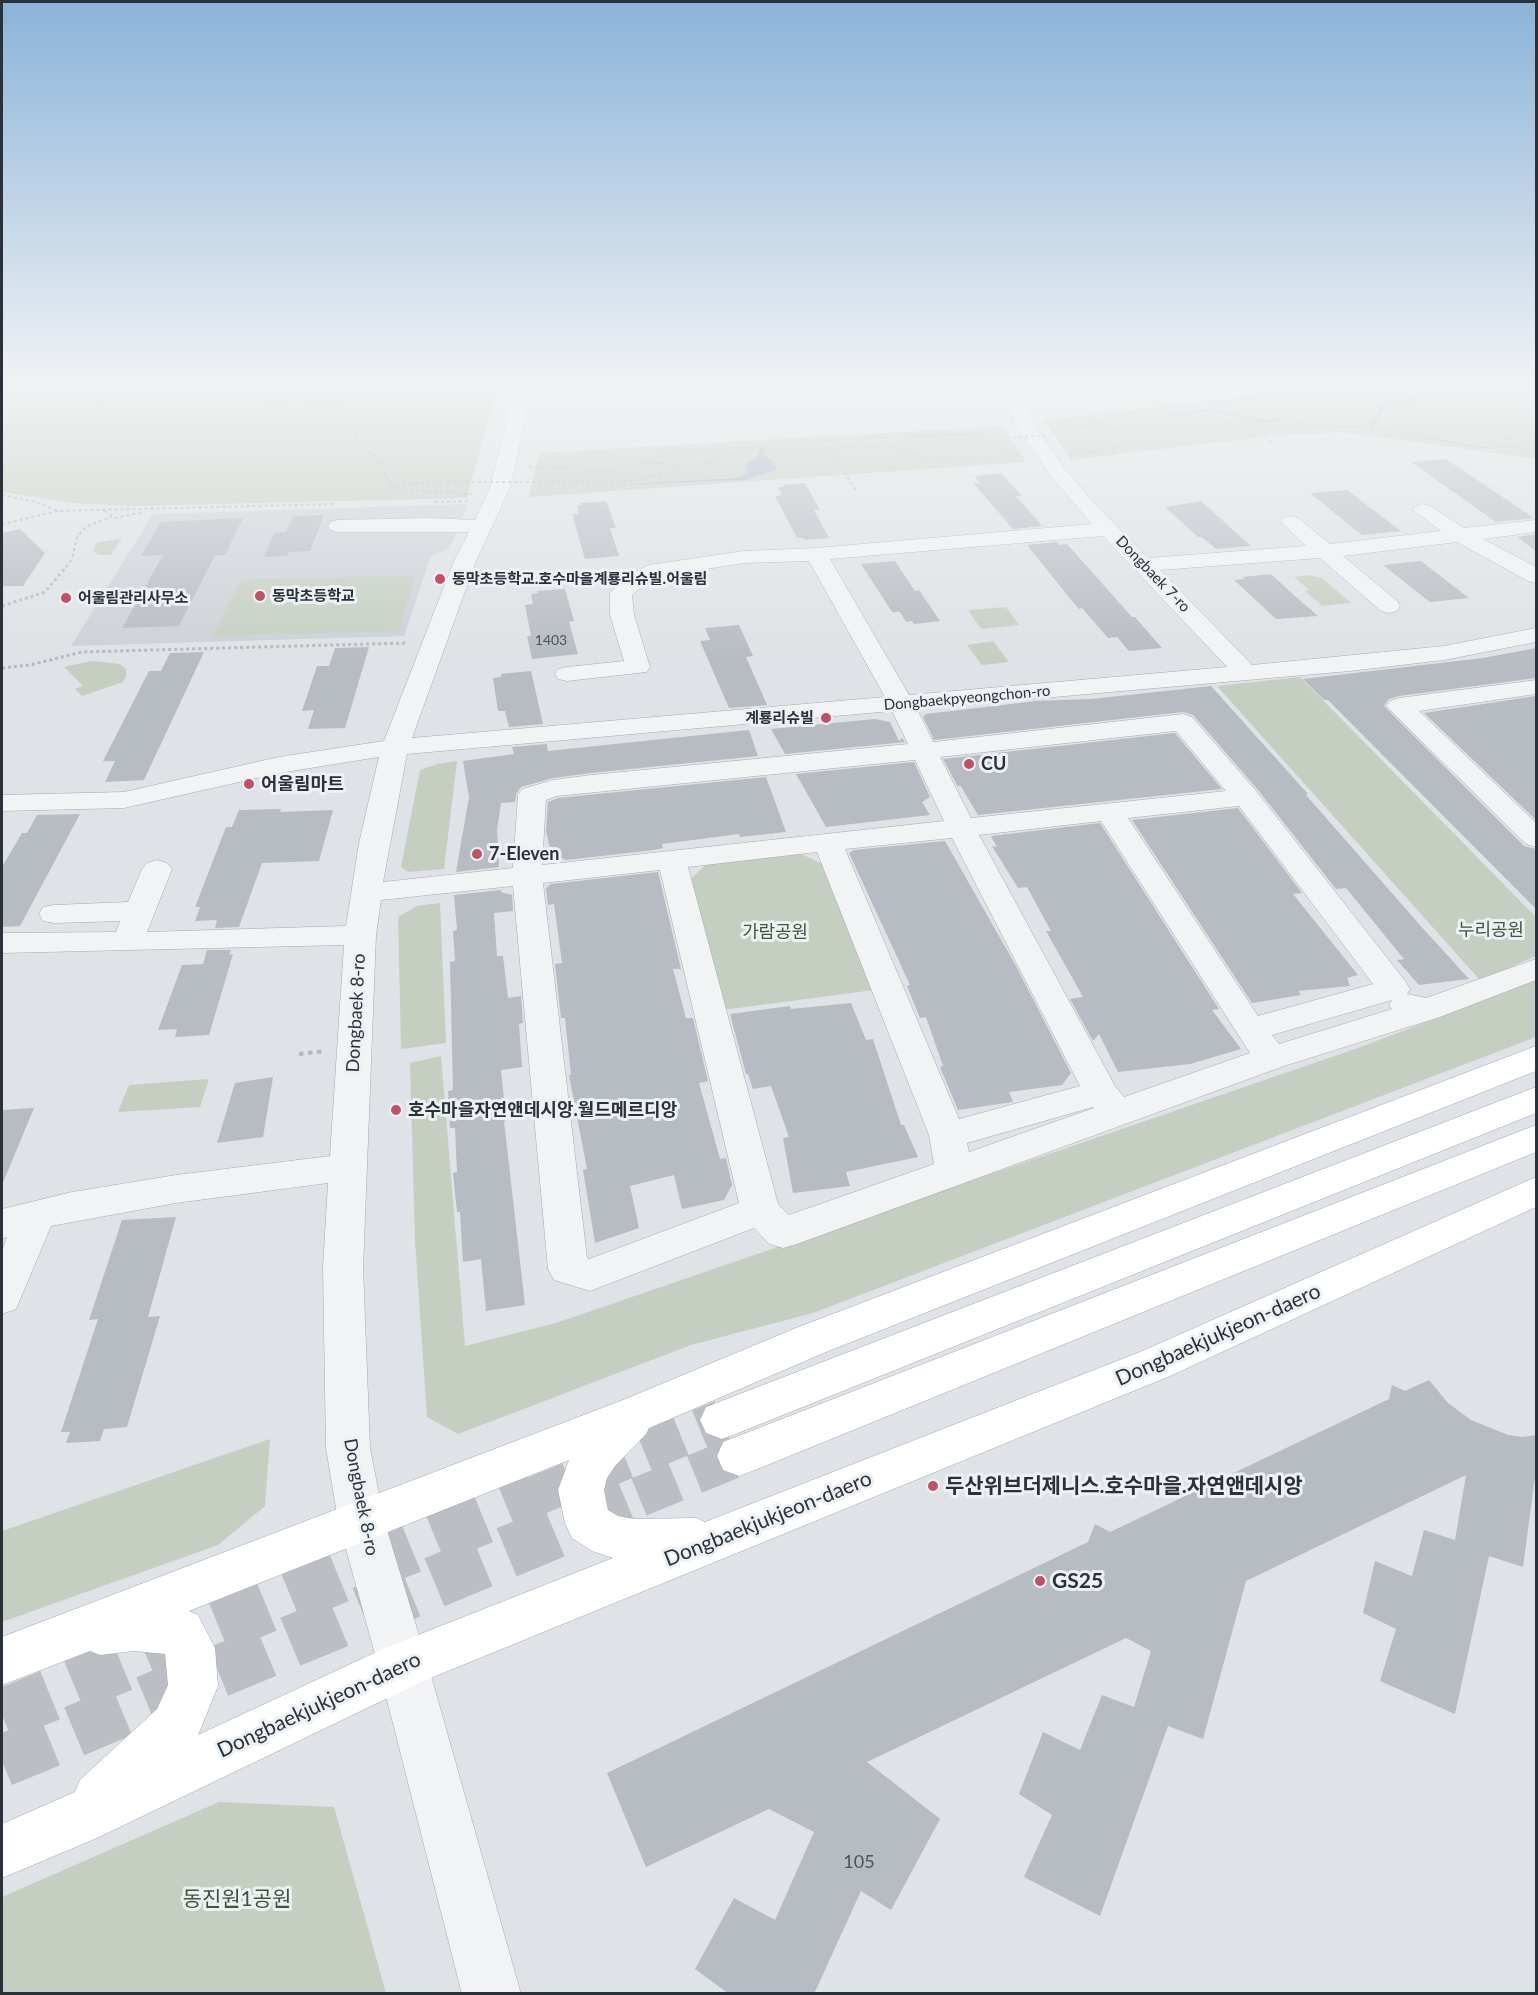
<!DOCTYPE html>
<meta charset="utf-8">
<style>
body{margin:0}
#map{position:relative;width:1538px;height:1995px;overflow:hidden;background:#dfe2e6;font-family:Lato,sans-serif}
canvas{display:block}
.frame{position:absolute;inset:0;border:3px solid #2a313b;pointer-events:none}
</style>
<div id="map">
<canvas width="1538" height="1995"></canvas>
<div class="frame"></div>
</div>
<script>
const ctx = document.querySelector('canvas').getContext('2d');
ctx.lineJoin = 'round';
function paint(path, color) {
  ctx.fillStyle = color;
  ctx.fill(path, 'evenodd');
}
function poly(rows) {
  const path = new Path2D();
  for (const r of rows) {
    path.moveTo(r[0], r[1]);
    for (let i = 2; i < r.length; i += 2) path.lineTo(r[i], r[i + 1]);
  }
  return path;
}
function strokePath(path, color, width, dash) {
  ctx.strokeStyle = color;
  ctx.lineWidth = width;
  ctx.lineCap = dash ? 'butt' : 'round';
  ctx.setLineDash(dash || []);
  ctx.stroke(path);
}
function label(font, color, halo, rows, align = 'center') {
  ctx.font = font + ' Lato,"Noto Sans KR",sans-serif';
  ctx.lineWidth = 6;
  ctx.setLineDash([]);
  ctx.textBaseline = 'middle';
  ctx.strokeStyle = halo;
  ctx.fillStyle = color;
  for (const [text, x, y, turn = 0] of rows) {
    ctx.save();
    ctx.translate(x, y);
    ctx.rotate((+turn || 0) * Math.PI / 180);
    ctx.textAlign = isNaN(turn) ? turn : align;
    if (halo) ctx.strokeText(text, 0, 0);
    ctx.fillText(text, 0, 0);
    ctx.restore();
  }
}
paint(poly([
 [468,504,454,539,446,550,431,556,404,636,71,646,153,514]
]), '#cdd1d7');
paint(poly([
 [2,381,499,381,467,498,132,506,74,503,2,492],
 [1370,381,1496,381,1536,387,1536,459,1341,432,1270,436,1071,460,1044,420,1347,383,1369,383],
 [1002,426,1026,462,529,497,539,453],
 [122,538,111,555,99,555,93,551,96,543],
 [1308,575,1322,578,1351,603,1322,606,1305,591,1309,590,1294,577],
 [415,576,399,631,213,636,239,583,247,579],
 [1006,607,1019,625,981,629,968,610],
 [993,641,1009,662,982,665,967,645],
 [92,661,120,664,126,669,126,677,123,682,82,696,75,689,83,686,64,667],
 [1300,677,1536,917,1536,956,1480,980,1217,686],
 [457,761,444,869,408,872,401,867,420,770,437,764],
 [801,854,825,865,874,990,723,1010,690,880,705,865],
 [440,903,446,1043,401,1049,398,917,417,906],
 [1536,980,1536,1037,813,1313,691,1345,458,1434,427,1417,415,1241,410,1063,441,1056,465,1346,556,1323,1358,1048],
 [209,1079,200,1107,118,1112,129,1085],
 [270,1439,265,1506,218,1545,2,1622,2,1531],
 [219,1802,334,1807,386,1993,2,1993,2,1897]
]), '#c5cfc1');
paint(poly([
 [1418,381,1423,381,1426,392,1411,400,1387,404,1372,428,1476,446,1493,448,1504,445,1536,451,1504,446,1494,449,1481,448,1367,428,1314,426,1286,419,1273,423,1265,423,1211,411,1156,419,1100,422,1084,427,1076,427,1097,421,1152,418,1211,408,1261,420,1284,418,1309,424,1370,427,1383,403,1409,398,1423,392],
 [978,433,983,434,790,442,764,447,763,454,775,463,776,470,745,480,590,486,739,478,748,473,745,463,757,458,761,447,786,442]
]), '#9eb1c2');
paint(poly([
 [1446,459,1534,518,1496,522,1411,462],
 [1001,473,1022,496,1016,496,1042,526,1013,529,973,483,980,483,974,476],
 [805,483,820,510,814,510,829,538,804,540,803,538,797,538,775,496,782,495,778,487,784,487,783,485],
 [1347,490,1401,531,1362,535,1310,493],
 [606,501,616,528,610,528,619,556,585,559,572,514,579,514,577,506,582,505,581,503],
 [1201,501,1251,546,1216,549,1202,537,1198,537,1165,507],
 [324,515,310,551,289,552,287,556,264,557,274,533,286,532,293,516],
 [243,518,225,555,215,555,179,626,122,628,163,555,141,556,161,522],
 [20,529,45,553,23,586,2,586,2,533],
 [1536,534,1536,551,1517,537],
 [1057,542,1059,545,1067,544,1132,617,1135,617,1162,648,1129,651,1117,637,1108,638,1082,608,1079,609,1072,601,1027,545],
 [895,561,915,591,919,590,940,621,914,624,912,621,906,622,900,612,892,612,861,564],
 [1421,561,1469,598,1430,602,1383,565],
 [1271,574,1295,596,1318,616,1276,619,1234,580,1245,579,1242,577],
 [565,589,574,621,569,622,578,654,532,659,527,636,531,636,525,605,533,604,531,594,538,593,537,591],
 [739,625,753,656,746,657,767,705,729,708,700,641,710,640,705,628],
 [369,647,345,728,308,729,314,710,302,711,317,666,329,666,335,648],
 [1536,648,1536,678,1399,696,1389,699,1384,706,1524,846,1536,849,1536,909,1328,700,1324,700,1303,679,1483,658],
 [204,652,144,780,105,782,115,761,103,761,149,671,161,671,170,653],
 [531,671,543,724,509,727,505,711,498,711,493,678,501,677,501,674],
 [1211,686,1308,794,1306,795,1418,923,1469,979,1419,985,1397,960,1404,959,1346,888,1336,889,1258,790,1193,715,1183,712,934,740,923,717,926,714,1036,701,1092,699],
 [1536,696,1536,820,1424,713],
 [875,719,890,722,899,741,902,738,905,742,785,754,771,729],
 [749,730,758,756,591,773,553,778,521,787,516,794,515,802,501,803,497,830,499,867,456,872,469,797,463,761,514,754,512,747,547,744,548,751],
 [1175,733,1222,789,978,815,960,785,958,787,943,759],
 [914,762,930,797,922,802,930,815,826,827,796,774],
 [766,777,786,832,740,837,739,834,662,844,663,848,654,850,566,860,551,853,546,831,548,802,558,798],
 [1238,808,1302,893,1293,894,1358,975,1347,978,1350,986,1298,991,1301,995,1252,1003,1132,820],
 [281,809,280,812,333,810,319,861,262,863,239,927,215,928,217,920,195,921,200,907,195,907,226,827,232,827,239,810],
 [80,814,20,926,2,927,2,867,22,833,27,833,37,815],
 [1100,823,1219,1009,1212,1010,1241,1049,1190,1064,1118,1072,1099,1034,1093,1041,1070,999,1083,997,1046,931,1051,931,1027,887,1018,888,992,846,997,847,991,836],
 [945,841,1016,966,1071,1073,1062,1085,1009,1092,1013,1102,958,1110,940,1067,943,1066,926,1017,920,1018,907,986,910,985,849,853,854,850],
 [658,872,681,969,673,969,686,1018,693,1018,708,1081,699,1083,720,1159,726,1158,732,1185,724,1200,682,1209,674,1175,630,1186,639,1228,595,1243,583,1170,587,1169,569,1075,571,1075,565,1018,561,1018,555,964,562,963,554,904,548,905,546,888,551,884],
 [501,890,501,892,512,895,513,911,494,913,497,956,503,956,508,998,521,996,523,1023,519,1024,522,1067,501,1070,506,1120,504,1121,525,1305,486,1311,481,1259,463,1262,460,1212,457,1212,453,1173,457,1172,455,1128,450,1128,448,1091,453,1090,450,962,455,961,453,931,457,930,454,895],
 [207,950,231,950,229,955,233,954,209,1035,175,1037,177,1029,158,1030,182,965,203,964],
 [851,1003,866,1040,873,1039,901,1125,904,1125,918,1157,846,1172,850,1186,793,1193,783,1138,789,1137,771,1086,753,1089,748,1074,746,1074,730,1014,790,1006,791,1009],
 [273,1077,263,1137,217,1143,235,1083],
 [34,1108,2,1185,2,1110],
 [176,1217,148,1317,160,1316,127,1427,104,1429,100,1441,66,1443,70,1432,61,1432,98,1319,89,1320,122,1220],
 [1429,1380,1448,1403,1471,1420,1508,1435,1522,1437,1536,1435,1536,1469,1523,1567,1489,1556,1455,1714,1380,1681,1396,1629,1363,1613,1375,1561,1412,1576,1424,1530,1455,1540,1466,1475,1246,1581,1203,1739,1168,1726,1100,1916,1024,1877,1052,1815,1019,1794,1043,1732,1080,1750,1102,1695,1134,1707,1151,1651,1126,1638,867,1762,940,1819,891,1910,861,1891,814,1994,729,1994,695,1969,734,1898,775,1920,814,1832,769,1809,646,1867,607,1773,1088,1542,1095,1524,1110,1532,1389,1399,1392,1385,1405,1391]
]), '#b7bcc2');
strokePath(poly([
 [533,1497,722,1420],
 [639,1497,739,1456]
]), '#bbbfc4', 40, [40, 20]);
strokePath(poly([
 [2,1715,537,1496],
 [2,1761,643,1496]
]), '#bbbfc4', 52, [52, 26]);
const minor = poly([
 [516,381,534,381,510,488,476,561,412,738,885,697,809,561,744,563,662,576,644,585,632,595,634,615,650,667,647,672,567,681,558,679,555,674,558,669,567,667,624,661,610,615,610,593,628,575,649,565,744,551,816,548,1092,524,1049,474,1015,424,997,381,1015,381,1033,424,1063,466,1091,500,1148,558,1306,546,1281,522,1284,518,1291,516,1298,518,1330,544,1441,531,1413,510,1416,506,1423,504,1430,506,1464,528,1536,520,1536,532,1483,539,1536,567,1536,583,1528,581,1457,542,1343,556,1397,601,1400,606,1397,611,1389,613,1381,611,1320,558,1160,570,1252,665,1444,646,1536,628,1536,642,1444,660,1350,671,917,709,933,742,1183,714,1192,717,1256,791,1406,982,1410,989,1407,994,1426,998,1536,959,1536,980,1440,1017,1284,1066,797,1244,783,1248,769,1244,754,1228,590,1291,554,1280,548,1269,513,886,381,900,376,935,363,1268,370,1448,384,1520,428,1665,521,1994,462,1994,378,1665,338,1520,326,1448,323,1268,328,1183,176,1203,51,1226,16,1309,2,1314,2,1251,7,1237,2,1239,2,1209,72,1192,176,1175,330,1156,344,945,2,953,2,933,116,932,120,921,54,923,43,921,39,914,43,907,54,905,128,902,142,869,147,863,157,860,167,863,172,869,147,932,346,926,359,843,379,757,279,773,124,808,2,811,2,795,124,792,279,757,384,741,454,561,469,532,338,532,331,530,328,526,331,522,338,520,430,518,475,520,490,488,516,381],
 [1103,536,1227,667,909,695,830,559,1103,536],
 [892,711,908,744,591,775,553,780,522,789,518,795,513,868,383,882,407,754,892,711],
 [1176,731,1226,791,971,818,940,757,1176,731],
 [915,760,944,821,542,865,546,800,557,796,915,760],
 [1239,806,1373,984,1258,1016,1128,818,1239,806],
 [1101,821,1250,1053,1124,1097,1115,1086,979,835,1101,821],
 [952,838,1080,1086,959,1119,845,849,952,838],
 [817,852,929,1135,934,1164,789,1215,778,1204,688,867,817,852],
 [660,870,739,1203,589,1259,587,1258,543,883,660,870],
 [1392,1000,1389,1005,1392,1009,1279,1044,1272,1035,1392,1000],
 [1093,1107,1094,1108,969,1152,967,1143,1093,1107],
 [1517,381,1536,381,1536,387,1520,385,1517,381],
 [1536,680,1536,694,1419,711,1536,823,1536,847,1526,844,1386,706,1390,701,1399,698,1536,680]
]);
const major = poly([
 [1536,1046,1536,1071,826,1352,649,1428,646,1434,615,1466,607,1478,604,1490,608,1510,618,1516,634,1519,696,1518,705,1522,1140,1352,1536,1177,1536,1207,1170,1376,421,1682,97,1838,2,1878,2,1824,75,1792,80,1780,157,1709,168,1685,165,1654,134,1651,100,1655,90,1651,2,1685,2,1637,623,1400,796,1328,1536,1046],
 [569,1460,558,1490,565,1523,572,1538,592,1551,613,1558,385,1648,198,1735,218,1686,215,1648,198,1615,189,1611,569,1460],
 [1536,1087,1536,1113,738,1433,722,1439,706,1433,700,1420,706,1407,1536,1087],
 [1536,1125,1536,1152,755,1470,739,1476,723,1470,717,1456,723,1442,1536,1125]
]);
strokePath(minor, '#a5a9af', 1);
strokePath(major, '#a0a7b1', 1);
strokePath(poly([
 [145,381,125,381,106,386,91,384,82,387,125,425,147,429,184,425,221,414,266,407,291,399,345,405,360,412,355,439,385,465,387,470,384,475,391,484],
 [363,381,381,389,405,395,498,398],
 [1394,396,1401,381],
 [1255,398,1262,401],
 [272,403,279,395,291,390,358,381],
 [1212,404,1232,408,1255,417,1251,425,1272,443],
 [1200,415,1217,417,1227,422,1182,425,1179,422,1184,417,1200,415],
 [1411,424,1411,413,1428,410,1446,381],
 [1051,427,1062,427,1061,422,1094,417,1313,390,1385,398,1394,396,1423,411],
 [1088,433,1182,425,1190,429,1210,432,1228,428,1227,422,1268,427,1305,422,1370,420,1536,442],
 [891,446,923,458,965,459,1019,455],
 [828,447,857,492],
 [1070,453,1104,451,1171,433,1195,431],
 [649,462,685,466],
 [529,467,613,470,649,462,645,461,667,454,741,447,770,449],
 [448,482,391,484,396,489,472,494],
 [539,482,634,481,738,453,935,442],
 [2,495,36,502,58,511],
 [435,502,469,501],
 [105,511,115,518,144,512],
 [2,524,59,511,334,504],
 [66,567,72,559,77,538,81,532,87,526,112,517]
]), '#b5b9bd', 2, [3, 3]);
strokePath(poly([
 [2,606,45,592,67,566],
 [2,668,30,665,82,652,406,643]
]), '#b5b9bd', 3, [3, 3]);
strokePath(poly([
 [299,1054,325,1051]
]), '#b5b9bd', 4, [4.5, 4.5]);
paint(minor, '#f1f3f5');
paint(major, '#fff');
strokePath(poly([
 [935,442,1088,433],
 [448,482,539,482]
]), '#b5b9bd', 2, [3, 3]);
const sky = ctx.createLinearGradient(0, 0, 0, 660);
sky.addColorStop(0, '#8ab3d9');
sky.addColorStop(0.58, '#f1f2f4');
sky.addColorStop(1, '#f1f2f400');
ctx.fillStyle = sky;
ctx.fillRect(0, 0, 1538, 660);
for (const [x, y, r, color] of [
 [440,579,6,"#be5267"],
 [260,596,6,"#be5267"],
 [66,598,6,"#be5267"],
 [826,718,6,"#be5267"],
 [969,764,6,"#be5267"],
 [249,784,6,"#be5267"],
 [477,854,6,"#be5267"],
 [396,1110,6,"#be5267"],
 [933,1486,6,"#be5267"],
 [1040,1581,6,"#be5267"]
]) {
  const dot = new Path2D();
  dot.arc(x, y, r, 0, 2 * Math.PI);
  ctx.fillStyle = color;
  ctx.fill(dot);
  strokePath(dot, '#eef1f4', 2);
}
label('14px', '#4d545d', null, [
 ["1403",551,640]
]);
label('15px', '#2a313b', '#eef1f4', [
 ["Dongbaek 7-ro",1153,574,46],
 ["Dongbaekpyeongchon-ro",967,698,-5]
]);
label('bold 15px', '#2a313b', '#eef1f4', [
 ["동막초등학교.호수마을계룡리슈빌.어울림",452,579],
 ["동막초등학교",272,596],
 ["어울림관리사무소",78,598],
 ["계룡리슈빌",814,718,"right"]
], 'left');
label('bold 18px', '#2a313b', '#eef1f4', [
 ["CU",981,764],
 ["어울림마트",261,784],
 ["7-Eleven",489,854],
 ["호수마을자연앤데시앙.월드메르디앙",408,1110]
], 'left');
label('18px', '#405639', '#eef1f4', [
 ["누리공원",1491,930],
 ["가람공원",775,932]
]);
label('18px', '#2a313b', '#eef1f4', [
 ["Dongbaek 8-ro",356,1013,-87],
 ["Dongbaek 8-ro",361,1497,79]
]);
label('18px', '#4d545d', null, [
 ["105",859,1862]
]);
label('21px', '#2a313b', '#eef1f4', [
 ["Dongbaekjukjeon-daero",1218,1335,-24],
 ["Dongbaekjukjeon-daero",768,1519,-22],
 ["Dongbaekjukjeon-daero",319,1705,-25]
]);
label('bold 21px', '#2a313b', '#eef1f4', [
 ["두산위브더제니스.호수마을.자연앤데시앙",945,1486],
 ["GS25",1052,1581]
], 'left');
label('21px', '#405639', '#eef1f4', [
 ["동진원1공원",237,1899]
]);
</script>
